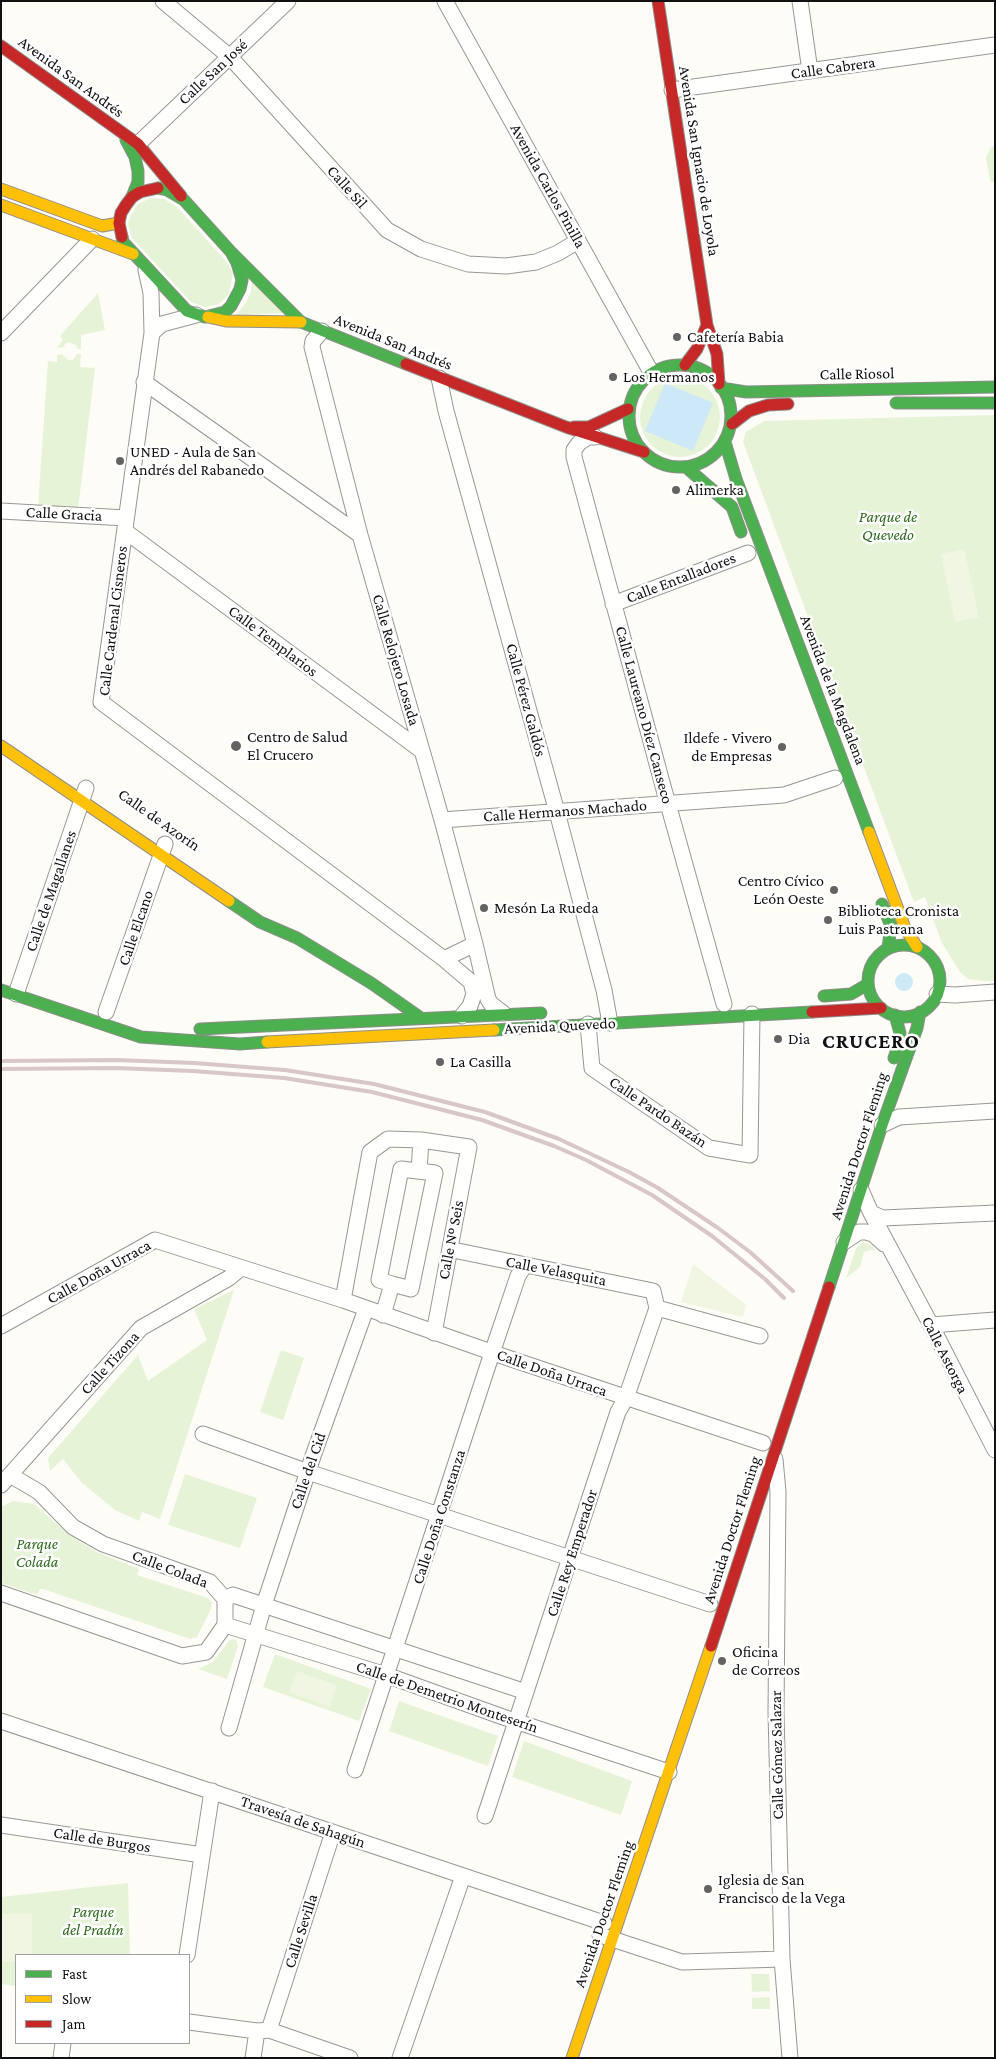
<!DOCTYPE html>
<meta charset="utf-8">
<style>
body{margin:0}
#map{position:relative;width:996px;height:2059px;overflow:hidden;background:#fdfcf7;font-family:"Crimson Pro",serif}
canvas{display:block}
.frame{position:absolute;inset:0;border:2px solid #111;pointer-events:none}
.legend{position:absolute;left:15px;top:1954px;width:175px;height:90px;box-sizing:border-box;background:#fff;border:1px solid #a0a0a0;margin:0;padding:6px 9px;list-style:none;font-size:15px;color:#111}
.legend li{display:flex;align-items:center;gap:10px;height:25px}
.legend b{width:25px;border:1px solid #a0a0a0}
</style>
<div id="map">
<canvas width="996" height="2059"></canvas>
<div class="frame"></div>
<ul class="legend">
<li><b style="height:6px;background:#4caf50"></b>Fast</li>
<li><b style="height:6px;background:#ffc107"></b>Slow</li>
<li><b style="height:6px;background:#c62828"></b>Jam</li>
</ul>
</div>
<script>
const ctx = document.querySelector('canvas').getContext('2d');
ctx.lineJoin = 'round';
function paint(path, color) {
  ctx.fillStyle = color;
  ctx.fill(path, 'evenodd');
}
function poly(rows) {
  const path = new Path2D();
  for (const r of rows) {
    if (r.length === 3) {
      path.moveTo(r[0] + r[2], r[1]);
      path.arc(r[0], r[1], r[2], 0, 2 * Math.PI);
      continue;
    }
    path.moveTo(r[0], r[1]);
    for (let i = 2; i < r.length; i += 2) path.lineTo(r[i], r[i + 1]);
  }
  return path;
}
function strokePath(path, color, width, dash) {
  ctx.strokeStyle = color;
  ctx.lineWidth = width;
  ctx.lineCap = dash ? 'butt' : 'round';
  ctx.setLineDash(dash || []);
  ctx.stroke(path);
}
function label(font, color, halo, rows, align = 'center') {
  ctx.font = font + ' "Crimson Pro",serif';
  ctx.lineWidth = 5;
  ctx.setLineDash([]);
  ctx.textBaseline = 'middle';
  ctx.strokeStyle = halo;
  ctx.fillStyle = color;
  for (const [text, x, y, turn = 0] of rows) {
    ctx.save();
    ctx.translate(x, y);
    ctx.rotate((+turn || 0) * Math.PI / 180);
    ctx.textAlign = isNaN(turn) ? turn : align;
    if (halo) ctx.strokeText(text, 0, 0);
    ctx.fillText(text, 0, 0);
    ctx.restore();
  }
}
paint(poly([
 [995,144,995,184,990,180,986,158,990,149],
 [150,198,164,199,176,206,226,261,233,273,229,294,219,304,205,307,191,302,132,238,128,224,130,217,137,205],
 [252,279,284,313,236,315,245,304,251,292],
 [98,293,105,330,81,335,81,349,78,349,76,345,69,342,65,344,64,347,57,348,63,339,60,336],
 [62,354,68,360,73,360,77,354,81,354,80,367,95,368,78,509,38,507,48,361,57,362,57,355],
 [680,417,40],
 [995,415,995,981,985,981,968,979,960,972,942,943,925,897,914,902,743,442,746,432,764,421],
 [864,1242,871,1245,875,1251,871,1250,864,1252,860,1267,846,1278,856,1248],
 [234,1290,160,1519,142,1512,139,1521,115,1510,82,1483,63,1459,50,1471,48,1458,138,1355,148,1381,207,1340,194,1309],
 [281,1350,304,1358,283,1420,260,1412],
 [185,1474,257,1498,240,1548,168,1525],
 [13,1501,34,1504,68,1534,97,1552,139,1569,137,1575,208,1598,212,1603,211,1609,197,1637,190,1639,43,1589,40,1589,37,1595,1,1583,1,1507],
 [233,1639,236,1640,238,1646,227,1679,198,1669,213,1662,229,1641],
 [275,1654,371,1689,359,1721,263,1687],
 [399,1701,498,1736,488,1766,389,1731],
 [524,1741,632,1781,621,1815,512,1777],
 [128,1883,130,1955,16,1955,16,1986,1,1984,1,1897],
 [751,1974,769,1974,770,1991,752,1992],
 [770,1997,770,2009,752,2009,752,1998]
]), '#e7f3d7');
paint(poly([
 [964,549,979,617,955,622,941,554],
 [693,1264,746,1305,743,1317,681,1302],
 [297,1671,337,1685,330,1707,289,1692],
 [1,1914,32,1914,32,1955,16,1955,16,1962,1,1962]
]), '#f0f6e1');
paint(poly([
 [665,383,713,403,693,451,645,431],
 [904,982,9]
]), '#cde8f7');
const street = poly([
 [163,1,230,57,387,230,421,249,468,264,506,266,536,262,558,253,578,241],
 [445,1,651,372],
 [800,1,810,71],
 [672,90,995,45],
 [138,144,288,1],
 [146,270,151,293,152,333,101,702,444,959,475,944],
 [322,331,313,341,312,347,360,535,442,820,475,944,488,999,491,1004,503,1013],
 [1,333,92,239],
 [152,333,162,324,196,315],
 [439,378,446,411,557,812,604,990,610,1023],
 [144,382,360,535],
 [595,437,588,437,579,443,574,450,574,457,663,786,724,1004],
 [1,511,126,518],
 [125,531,422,751],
 [613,604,748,553],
 [442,820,784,795,835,778],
 [444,959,471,982,474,994,470,1006,462,1016],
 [16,994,86,788],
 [937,994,955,995,995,992],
 [106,1012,165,844],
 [588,1024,592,1068,709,1148,750,1155,752,1014],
 [882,1125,899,1117,995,1111],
 [419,1171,421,1140],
 [861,1190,871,1213,931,1325,995,1450],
 [871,1213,883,1218,995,1213],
 [844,1242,859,1232,866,1232,873,1234,884,1244],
 [458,1251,653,1291,657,1308,626,1398,618,1412,485,1816],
 [343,1300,370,1152,388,1139,421,1140,469,1147,434,1333],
 [657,1308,760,1336],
 [383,1315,392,1284,411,1289,435,1173,401,1169,379,1280,392,1284],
 [931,1325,995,1320],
 [1,1326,155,1240,343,1300,511,1359,763,1443],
 [203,1434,308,1472,710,1604],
 [775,1459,778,1492,776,1712,782,1959,790,2058],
 [1,1485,141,1328,229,1278,241,1268],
 [1,1593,182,1656,206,1652,225,1625,225,1599,210,1582,103,1544,73,1527,39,1492,10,1475],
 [225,1599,233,1595,526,1692],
 [225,1625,386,1675,503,1717,669,1772],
 [1,1721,604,1923],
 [229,1728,264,1605,313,1456,366,1309],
 [355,1770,492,1353,518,1276,525,1265],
 [1,1825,202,1855],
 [600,1935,682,1962,782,1959],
 [187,1955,212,1791],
 [189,2022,257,2031,269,2030,350,2058],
 [269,2030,333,1832],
 [61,2058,63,2043],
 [253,2058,257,2031],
 [400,2058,463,1876]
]);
const fast = poly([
 [126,140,135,157,138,171,138,182,132,197],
 [122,237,123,242,187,311,205,317,225,312,231,306,240,289,242,280,237,263,231,252,184,200,167,190,158,188],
 [231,252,301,322,406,364],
 [680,416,51],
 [721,388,746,392,995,387],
 [896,403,995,403],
 [725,442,736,479,869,832],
 [686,467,732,507,741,532],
 [229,901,260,922,297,938,371,983,421,1018],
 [882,904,891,926,888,948],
 [904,981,36],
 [1,990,141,1037,240,1044,267,1042],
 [824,996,851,994,868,984],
 [200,1029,541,1013],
 [494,1030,812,1012],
 [894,1058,899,1044,900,1033,895,1015],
 [829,1287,882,1125,917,1028,920,1012]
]);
const slow = poly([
 [1,189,102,226,119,223],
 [1,205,133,254],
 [208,317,226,321,301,322],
 [1,746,229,901],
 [869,832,905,928,917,947],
 [267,1042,494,1030],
 [572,2058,711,1646]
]);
const jam = poly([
 [658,1,707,325,717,354,719,384],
 [1,46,138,144,181,196],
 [122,237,119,223,121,213,126,205,132,197,140,192,158,188],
 [406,364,566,427,644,452],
 [685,365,697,349,707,325],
 [732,424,749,411,768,405,788,404],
 [574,427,589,427,628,409],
 [812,1012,881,1008],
 [711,1646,829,1287]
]);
strokePath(street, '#979795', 17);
strokePath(fast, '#8e8d8b', 13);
strokePath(slow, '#8e8d8b', 13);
strokePath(jam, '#8e8d8b', 13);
strokePath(street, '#fffffe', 15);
strokePath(fast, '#4caf50', 11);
strokePath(slow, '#ffc107', 11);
strokePath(jam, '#c62828', 11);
strokePath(poly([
 [1,1061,117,1060,194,1063,285,1070,374,1084,485,1112,559,1139,629,1172,658,1188,718,1228,750,1252,793,1291],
 [1,1069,115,1068,193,1071,284,1078,372,1092,482,1120,554,1146,586,1160,652,1195,712,1236,765,1279,784,1298]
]), '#d9c6c7', 4);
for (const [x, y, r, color] of [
 [677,337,5,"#646362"],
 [613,377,5,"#646362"],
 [120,461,5,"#646362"],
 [676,490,5,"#646362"],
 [236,746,6,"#646362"],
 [782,747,5,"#646362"],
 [834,890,5,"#646362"],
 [484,908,5,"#646362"],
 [828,920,5,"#646362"],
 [778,1039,5,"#646362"],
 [440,1062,5,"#646362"],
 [722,1661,5,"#646362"],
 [708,1889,5,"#646362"]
]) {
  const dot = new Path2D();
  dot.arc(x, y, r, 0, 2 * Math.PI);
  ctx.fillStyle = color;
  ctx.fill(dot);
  strokePath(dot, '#fff', 2);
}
label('16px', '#111', '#fff', [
 ["Calle Cabrera",833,68,-8],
 ["Calle San José",213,72,-43],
 ["Avenida San Andrés",71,77,36],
 ["Avenida San Ignacio de Loyola",699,161,81],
 ["Avenida Carlos Pinilla",548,186,61],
 ["Calle Sil",347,187,48],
 ["Avenida San Andrés",393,342,22],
 ["Calle Riosol",857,374,-1],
 ["Calle Gracia",64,514,3],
 ["Calle Entalladores",681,578,-21],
 ["Calle Cardenal Cisneros",113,621,-83],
 ["Calle Templarios",273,641,37],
 ["Calle Relojero Losada",396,660,74],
 ["Avenida de la Magdalena",833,690,69],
 ["Calle Pérez Galdós",526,700,75],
 ["Calle Laureano Díez Canseco",644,715,75],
 ["Calle Hermanos Machado",565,811,-4],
 ["Calle de Azorín",159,820,35],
 ["Calle de Magallanes",51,891,-71],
 ["Calle Elcano",136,928,-71],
 ["Avenida Quevedo",560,1026,-3],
 ["Calle Pardo Bazán",658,1112,34],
 ["Avenida Doctor Fleming",859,1146,-72],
 ["Calle Nº Seis",451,1240,-79],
 ["Calle Velasquita",556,1271,11],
 ["Calle Doña Urraca",99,1272,-29],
 ["Calle Astorga",945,1355,63],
 ["Calle Tizona",110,1363,-48],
 ["Calle Doña Urraca",552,1373,19],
 ["Calle del Cid",308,1471,-71],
 ["Calle Doña Constanza",439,1517,-72],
 ["Avenida Doctor Fleming",732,1530,-72],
 ["Calle Rey Emperador",572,1553,-72],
 ["Calle Colada",170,1569,21],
 ["Calle de Demetrio Monteserín",447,1697,19],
 ["Calle Gómez Salazar",777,1755,-91],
 ["Travesía de Sahagún",303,1822,19],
 ["Calle de Burgos",102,1840,9],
 ["Avenida Doctor Fleming",604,1914,-71],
 ["Calle Sevilla",301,1931,-72]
]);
label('16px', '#111', '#fff', [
 ["Cafetería Babia",687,337],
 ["Los Hermanos",623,377],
 ["UNED - Aula de San",130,452],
 ["Andrés del Rabanedo",130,470],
 ["Alimerka",686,490],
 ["Centro de Salud",247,737],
 ["El Crucero",247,755],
 ["Ildefe - Vivero",772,738,"right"],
 ["de Empresas",772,756,"right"],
 ["Centro Cívico",824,881,"right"],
 ["León Oeste",824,899,"right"],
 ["Mesón La Rueda",494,908],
 ["Biblioteca Cronista",838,911],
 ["Luis Pastrana",838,929],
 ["Dia",788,1039],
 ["La Casilla",450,1062],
 ["Oficina",732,1652],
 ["de Correos",732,1670],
 ["Iglesia de San",718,1880],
 ["Francisco de la Vega",718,1898]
], 'left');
label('italic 16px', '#2f6b1f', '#fff', [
 ["Parque de",888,517],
 ["Quevedo",888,535],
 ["Parque",37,1544],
 ["Colada",37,1562],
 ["Parque",93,1912],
 ["del Pradín",93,1930]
]);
ctx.letterSpacing = '1px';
label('bold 21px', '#111', '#fff', [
 ["CRUCERO",871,1042]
]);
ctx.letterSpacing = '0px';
</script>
